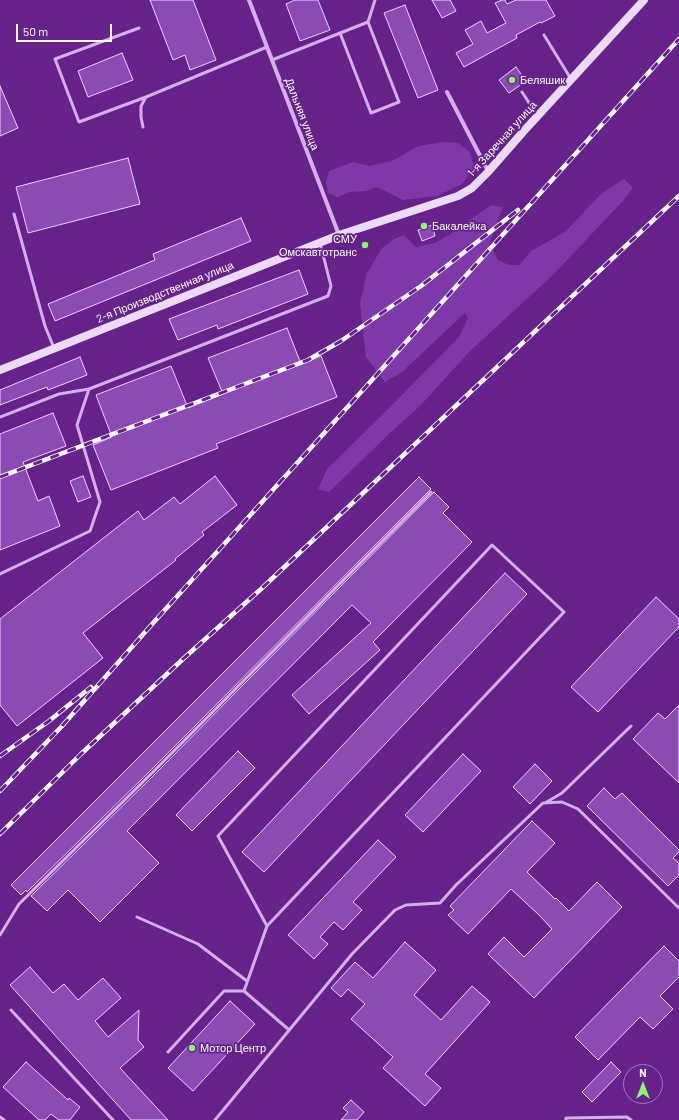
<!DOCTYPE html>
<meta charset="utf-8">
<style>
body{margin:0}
#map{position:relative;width:679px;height:1120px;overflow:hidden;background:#64228a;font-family:Barlow,sans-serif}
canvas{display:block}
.north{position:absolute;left:623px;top:1064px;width:40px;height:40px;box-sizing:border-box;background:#64228a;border:1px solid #a27ab9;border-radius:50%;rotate:0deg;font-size:11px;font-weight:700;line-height:16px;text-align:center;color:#fff}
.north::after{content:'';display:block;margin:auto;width:14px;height:18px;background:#8ef671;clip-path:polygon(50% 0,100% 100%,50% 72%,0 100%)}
.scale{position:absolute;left:16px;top:24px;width:96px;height:18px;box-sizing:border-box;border:2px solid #fff;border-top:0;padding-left:5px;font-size:12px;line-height:14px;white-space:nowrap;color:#fff;-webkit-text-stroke:3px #64228a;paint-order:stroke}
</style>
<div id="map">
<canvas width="679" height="1120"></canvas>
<div class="north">N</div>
<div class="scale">50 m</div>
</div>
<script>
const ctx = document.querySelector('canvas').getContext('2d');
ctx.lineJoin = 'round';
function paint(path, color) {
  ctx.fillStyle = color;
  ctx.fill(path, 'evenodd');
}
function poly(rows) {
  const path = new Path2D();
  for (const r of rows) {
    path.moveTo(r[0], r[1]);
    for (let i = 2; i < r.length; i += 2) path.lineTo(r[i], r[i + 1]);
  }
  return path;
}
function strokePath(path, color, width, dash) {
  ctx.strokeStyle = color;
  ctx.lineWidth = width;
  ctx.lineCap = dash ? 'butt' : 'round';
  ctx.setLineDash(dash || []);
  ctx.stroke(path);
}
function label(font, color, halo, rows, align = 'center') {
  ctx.font = font + ' Barlow,sans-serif';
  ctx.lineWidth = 3.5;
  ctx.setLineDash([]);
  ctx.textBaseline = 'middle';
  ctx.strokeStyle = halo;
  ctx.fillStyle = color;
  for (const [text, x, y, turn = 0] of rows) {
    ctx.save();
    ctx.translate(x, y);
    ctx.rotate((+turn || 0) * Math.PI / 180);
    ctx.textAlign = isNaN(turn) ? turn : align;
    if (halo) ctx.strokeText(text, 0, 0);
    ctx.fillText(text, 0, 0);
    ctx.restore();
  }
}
paint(poly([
 [443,142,458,143,470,152,474,167,462,184,437,196,403,200,377,187,366,191,350,192,337,197,328,193,326,182,329,171,353,162,370,166,394,160,418,146],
 [624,179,633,188,621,203,553,275,469,352,421,405,391,432,329,492,318,489,327,469,386,411,459,337,468,318,465,313,402,372,385,382,366,357,360,303,367,273,382,248,394,239,404,235,416,247,435,243,449,235,491,205,503,207,489,244,498,260,509,265,519,265,531,251,565,232,602,193]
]), '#7e39a9');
const building = poly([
 [150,0,193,0,216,60,190,70,185,55,173,60,150,0],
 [295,0,318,0,330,30,300,41,286,4,295,0],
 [432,0,450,0,456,11,442,18,432,0],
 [502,0,505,0,507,4,516,0,546,0,555,16,541,23,540,22,516,35,517,38,464,67,456,53,473,44,465,30,481,21,487,33,506,23,495,3,502,0],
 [405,5,438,90,418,98,384,13,405,5],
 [122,53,133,80,88,97,78,71,122,53],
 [516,67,526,81,509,93,499,80,516,67],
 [0,86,18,128,0,136,0,86],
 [128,158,140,204,28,233,16,187,128,158],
 [241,218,251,241,55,321,48,304,155,260,153,254,241,218],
 [432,225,435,236,422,241,418,230,432,225],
 [299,270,308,294,218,329,217,325,178,340,169,319,299,270],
 [287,328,301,364,321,356,337,397,216,444,218,448,111,490,93,445,112,437,96,395,171,366,188,408,223,394,208,358,287,328],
 [80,357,87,375,48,390,47,387,0,405,0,390,80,357],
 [53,413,66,446,23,462,38,501,49,496,60,526,0,550,0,434,53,413],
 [83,476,91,497,78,502,70,481,83,476],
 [215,476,237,505,202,532,204,535,175,559,176,560,83,633,103,658,17,726,0,705,0,619,138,511,144,520,174,497,180,504,215,476],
 [419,477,431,489,151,770,27,892,26,890,21,895,11,885,419,477],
 [434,492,449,507,443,513,472,542,373,642,380,650,309,714,292,695,371,623,352,605,127,831,159,863,100,922,68,890,47,911,31,896,155,774,434,492],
 [505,573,527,594,264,872,242,852,505,573],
 [656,597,679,619,679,627,598,712,571,687,656,597],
 [679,705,679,783,633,739,658,713,665,719,679,705],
 [238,751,255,768,192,831,176,815,238,751],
 [463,754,481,771,423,832,405,815,463,754],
 [535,764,552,781,530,804,513,787,535,764],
 [604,788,615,799,622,793,679,850,679,852,673,858,679,863,679,875,668,886,587,806,604,788],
 [532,821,555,843,527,872,555,899,556,898,569,911,597,882,622,907,534,998,488,954,504,937,524,957,552,929,539,915,511,889,468,934,448,915,454,910,450,906,532,821],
 [378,840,396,857,353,902,362,910,343,930,334,922,320,937,328,944,314,959,288,935,378,840],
 [405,942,436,970,414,995,441,1020,472,986,490,1002,425,1074,441,1088,425,1106,383,1068,393,1057,351,1019,365,1004,348,989,341,997,331,988,355,962,373,978,405,942],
 [664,946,679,961,679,977,660,996,673,1009,653,1029,640,1017,598,1060,575,1037,664,946],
 [30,967,53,993,64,984,78,1000,103,978,121,998,95,1021,108,1037,139,1010,138,1040,144,1047,120,1068,168,1120,131,1120,10,985,30,967],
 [230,1001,255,1024,193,1091,168,1068,230,1001],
 [26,1062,68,1100,69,1098,80,1107,70,1120,59,1120,51,1114,45,1120,39,1120,3,1087,26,1062],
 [611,1062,621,1072,592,1102,582,1092,611,1062],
 [351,1100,364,1112,357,1120,341,1120,348,1112,343,1108,351,1100]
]);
paint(building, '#8b4bb2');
strokePath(building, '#ead4f8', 1);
strokePath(poly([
 [139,28,55,59,79,122,146,97],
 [340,33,371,113,399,102,368,22,375,0],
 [544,35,571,79],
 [272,60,368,22],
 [522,92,537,115],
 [143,127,141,117,141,106,146,97,267,47],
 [14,214,45,326,54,348],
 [0,417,59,394,89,389],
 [0,574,90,531,100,502,77,425,89,389,328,296,331,286,320,243],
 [545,803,562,793,631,726],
 [137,917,198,944,247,981],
 [0,935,19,904,153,772,431,492],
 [244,991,267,926,218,836,492,545,564,612,267,926],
 [11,1010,113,1120],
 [168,1052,224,991,244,991,288,1029],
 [0,1117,4,1120],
 [215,1120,352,954,395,910,406,905,440,903,456,885,543,803,562,802,578,809,679,908],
 [566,1120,566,1118,627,1117,631,1120]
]), '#d4afeb', 3);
strokePath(poly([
 [249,0,339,235],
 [447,92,488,171]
]), '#d4afeb', 4);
strokePath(poly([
 [0,370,339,235,458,196,472,188,488,172,522,133,644,0]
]), '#eddaf8', 8);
const rail = poly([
 [0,477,308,360,341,341,421,286,518,210],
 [0,756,49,721,91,687],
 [0,791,62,726,154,622,679,39],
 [0,834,81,754,183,659,261,589,679,196]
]);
strokePath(rail, '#fff', 4.5);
strokePath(rail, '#64228a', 3, [9]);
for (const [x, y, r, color] of [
 [512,80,4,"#8ef671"],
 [424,226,4,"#8ef671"],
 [365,245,4,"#8ef671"],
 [192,1048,4,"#8ef671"]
]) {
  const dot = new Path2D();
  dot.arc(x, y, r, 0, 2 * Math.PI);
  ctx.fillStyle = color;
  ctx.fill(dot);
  strokePath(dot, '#64228a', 1.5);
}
label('11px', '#fff', '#64228a', [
 ["Беляшик",520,80],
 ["Бакалейка",432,226],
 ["СМУ",357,239,"right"],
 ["Омскавтотранс",357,252,"right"],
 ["Мотор Центр",200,1048]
], 'left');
label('11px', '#fff', '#64228a', [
 ["Дальняя улица",302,114,69],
 ["1-я Заречная улица",502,139,-48],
 ["2-я Производственная улица",165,292,-22]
]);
</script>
